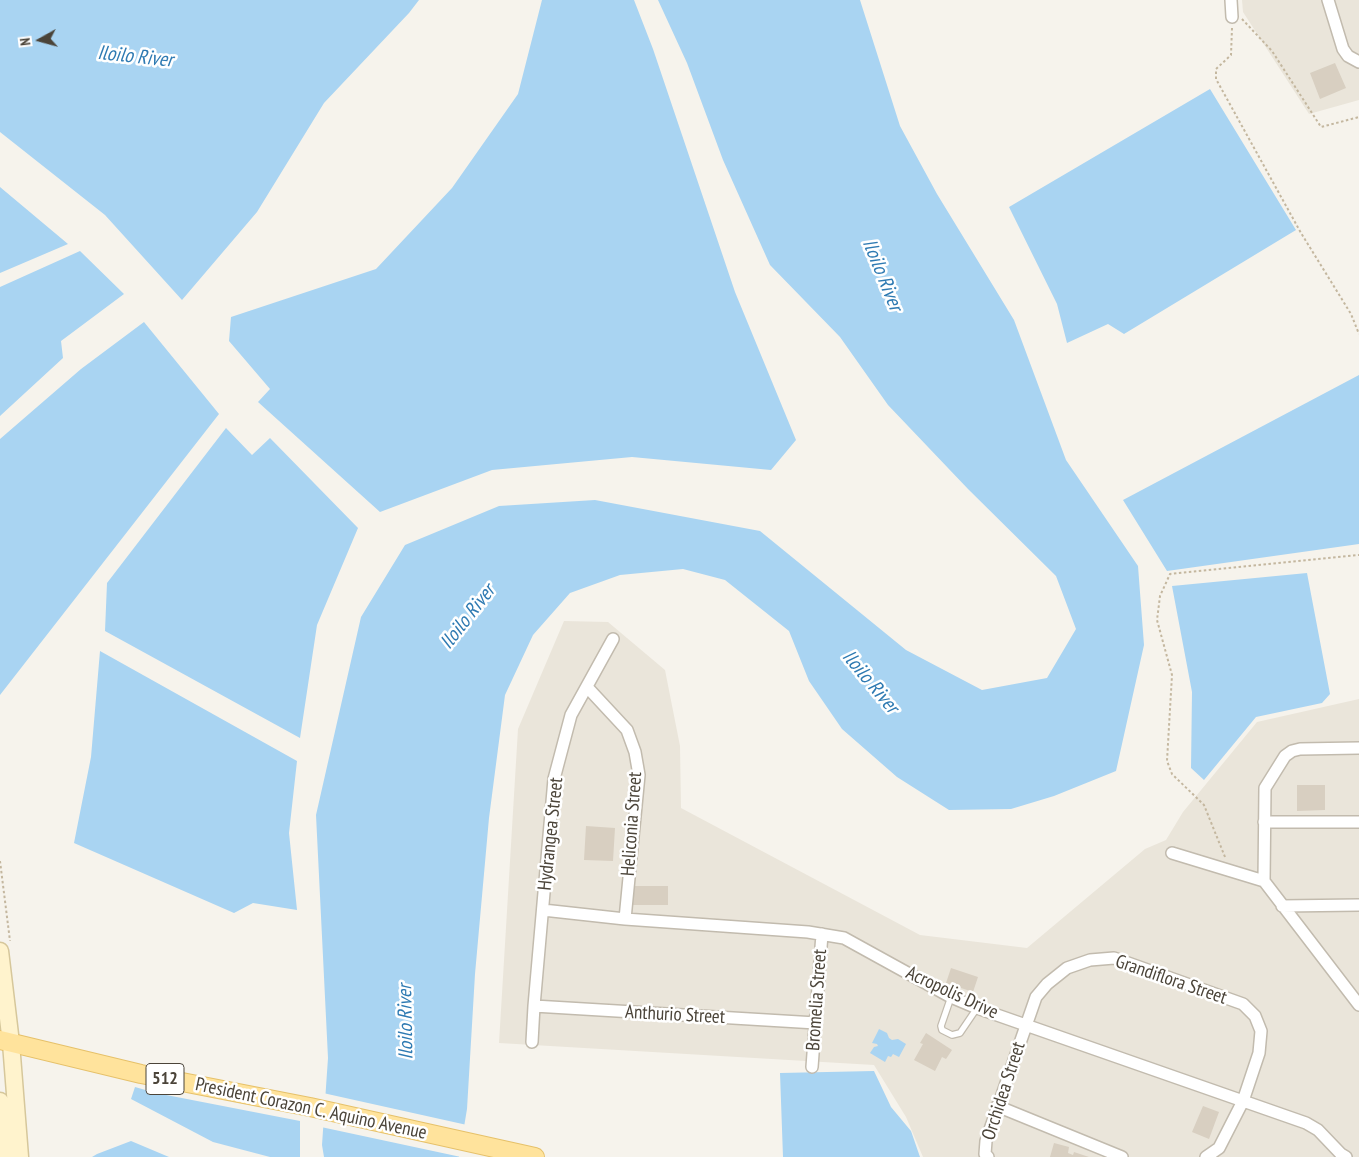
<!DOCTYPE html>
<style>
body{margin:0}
#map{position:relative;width:1359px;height:1157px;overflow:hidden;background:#f6f3ec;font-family:"PT Sans Narrow",sans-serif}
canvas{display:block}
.north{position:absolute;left:15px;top:15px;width:50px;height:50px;-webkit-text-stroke:4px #fff;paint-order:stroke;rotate:263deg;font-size:14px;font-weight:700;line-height:20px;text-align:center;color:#4b4439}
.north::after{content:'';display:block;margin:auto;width:18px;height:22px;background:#4b4439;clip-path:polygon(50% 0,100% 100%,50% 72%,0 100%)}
</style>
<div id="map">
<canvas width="1359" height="1157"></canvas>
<div class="north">N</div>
</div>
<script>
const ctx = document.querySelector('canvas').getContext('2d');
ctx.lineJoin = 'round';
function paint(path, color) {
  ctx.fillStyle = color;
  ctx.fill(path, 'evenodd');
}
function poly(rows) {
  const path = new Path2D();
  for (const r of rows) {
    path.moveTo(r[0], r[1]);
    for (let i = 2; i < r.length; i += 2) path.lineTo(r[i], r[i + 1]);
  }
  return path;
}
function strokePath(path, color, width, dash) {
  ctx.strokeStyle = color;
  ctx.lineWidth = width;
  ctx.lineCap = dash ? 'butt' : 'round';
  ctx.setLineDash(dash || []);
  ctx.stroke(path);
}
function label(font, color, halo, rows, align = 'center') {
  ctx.font = font + ' "PT Sans Narrow",sans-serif';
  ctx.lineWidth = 5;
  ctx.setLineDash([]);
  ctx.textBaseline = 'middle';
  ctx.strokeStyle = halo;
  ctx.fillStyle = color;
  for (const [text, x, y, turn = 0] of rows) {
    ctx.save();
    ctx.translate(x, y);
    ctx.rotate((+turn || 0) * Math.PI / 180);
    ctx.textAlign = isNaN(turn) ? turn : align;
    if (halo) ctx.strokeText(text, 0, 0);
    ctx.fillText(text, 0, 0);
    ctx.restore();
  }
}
paint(poly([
 [1242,0,1359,0,1359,100,1309,114,1243,12],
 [564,621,608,622,665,670,680,746,681,808,920,935,1027,948,1145,849,1166,840,1183,812,1257,722,1359,699,1359,1157,923,1157,906,1117,874,1065,499,1043,518,729]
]), '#eae5da');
paint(poly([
 [0,0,419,0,409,13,324,103,257,212,182,300,105,215,0,132],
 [542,0,634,0,653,49,735,292,796,440,771,470,632,457,492,470,380,512,258,402,270,389,229,341,231,317,376,269,452,188,518,94],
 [658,0,860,0,900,126,937,194,1014,320,1066,460,1138,566,1144,645,1116,771,1054,796,1011,809,949,810,897,777,842,729,809,681,789,631,725,580,683,569,620,575,570,593,533,635,505,695,489,818,475,974,467,1109,459,1157,324,1157,322,1145,328,1058,316,815,361,617,405,545,499,506,595,500,760,531,906,650,982,690,1047,678,1076,629,1056,576,968,489,888,405,840,337,770,265,723,160,687,63],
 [1210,89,1296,230,1124,334,1108,324,1067,343,1057,304,1009,207],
 [0,187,68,244,0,273],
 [80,251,124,294,61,341,63,358,0,416,0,287],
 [144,322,219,414,0,695,0,439,81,369],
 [1359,375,1359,544,1167,571,1123,500],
 [226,428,252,455,270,438,358,528,317,625,300,738,105,631,107,583],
 [1307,573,1330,694,1322,703,1256,717,1204,780,1191,768,1192,692,1172,586],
 [100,651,297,761,289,833,297,910,253,903,234,913,74,843,91,757],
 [879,1029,887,1033,889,1038,892,1040,898,1039,906,1044,899,1057,893,1054,891,1057,888,1056,885,1062,870,1053,874,1047,878,1046,877,1044,872,1043],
 [874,1071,891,1107,911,1131,920,1157,783,1157,780,1073],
 [135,1087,156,1093,300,1121,300,1157,270,1157,213,1142,131,1099],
 [131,1141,169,1157,92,1157,97,1154]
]), '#a9d4f2');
paint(poly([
 [323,1093,467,1125,461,1157,321,1127]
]), '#f6f3ec');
paint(poly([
 [1335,63,1346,88,1320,99,1310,73],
 [1297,785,1325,785,1325,810,1297,811],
 [586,826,615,828,613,861,584,860],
 [632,886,668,886,668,905,632,905],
 [951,968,978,977,973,992,946,983],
 [926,1033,952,1050,946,1059,942,1057,935,1071,914,1060,923,1044,920,1043],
 [1203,1106,1219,1112,1209,1139,1192,1132],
 [1054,1143,1069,1147,1068,1153,1073,1155,1074,1152,1089,1157,1050,1157]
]), '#d8cfc1');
const service = poly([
 [951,997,941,1026,942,1030,952,1035,960,1033,977,1008]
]);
const minor = poly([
 [1231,0,1232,17],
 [1328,0,1343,49,1348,56,1359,62],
 [587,687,627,730,635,752,639,775,625,919],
 [1264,822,1359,822],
 [1172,853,1264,881,1359,1005],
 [1264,881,1265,788,1285,756,1292,751,1300,749,1359,748],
 [1282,906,1359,905],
 [543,910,625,919,808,932,844,938,951,997,977,1008,1306,1123,1318,1130,1341,1154,1346,1157],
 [534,1006,816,1023],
 [532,1042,534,1006,554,779,571,715,613,639],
 [812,1067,822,934],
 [997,1106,1122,1157],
 [988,1157,985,1154,986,1141,1036,997,1047,984,1067,968,1090,960,1114,958,1243,1004,1255,1016,1261,1031,1259,1053,1243,1101,1219,1148,1206,1157]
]);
const secondary = poly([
 [0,951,11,1043,20,1157],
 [0,1101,5,1157]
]);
const primary = poly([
 [0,1040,141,1074,310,1107,535,1157]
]);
strokePath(service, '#c2bbae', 8);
strokePath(minor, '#c2bbae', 14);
strokePath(secondary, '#d6c79b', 19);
strokePath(primary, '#e6c16a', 20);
strokePath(poly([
 [1242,19,1272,51,1321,127,1359,117],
 [1232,28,1231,55,1216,69,1216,79,1301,233,1351,314,1359,334],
 [1225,857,1204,805,1172,774,1167,761,1172,675,1157,620,1160,596,1170,574,1359,555],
 [0,861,10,941]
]), '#c4b79f', 2, [2.5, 2.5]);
strokePath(service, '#fff', 5.5);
strokePath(minor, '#fff', 11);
strokePath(secondary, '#fff3cd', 16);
strokePath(primary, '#ffe39c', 18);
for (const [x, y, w] of [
 [165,1079,38]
]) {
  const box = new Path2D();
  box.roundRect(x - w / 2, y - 15.5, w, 31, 4);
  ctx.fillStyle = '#fff';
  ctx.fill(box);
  strokePath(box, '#4b4439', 1);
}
label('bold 18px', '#4b4439', null, [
 ["512",165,1079]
]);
label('19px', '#4b4439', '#fff', [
 ["Heliconia Street",632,824,-86],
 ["Hydrangea Street",551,834,-84],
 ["Grandiflora Street",1171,980,19],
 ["Acropolis Drive",952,993,25],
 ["Bromelia Street",817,1000,-86],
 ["Anthurio Street",675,1015,3],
 ["Orchidea Street",1004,1091,-72],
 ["President Corazon C. Aquino Avenue",311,1109,12]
]);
label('italic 20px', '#2e7ab2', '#fff', [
 ["Iloilo River",135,57,6],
 ["Iloilo River",882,275,68],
 ["Iloilo River",468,617,-52],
 ["Iloilo River",870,682,50],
 ["Iloilo River",406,1022,-91]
]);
</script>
